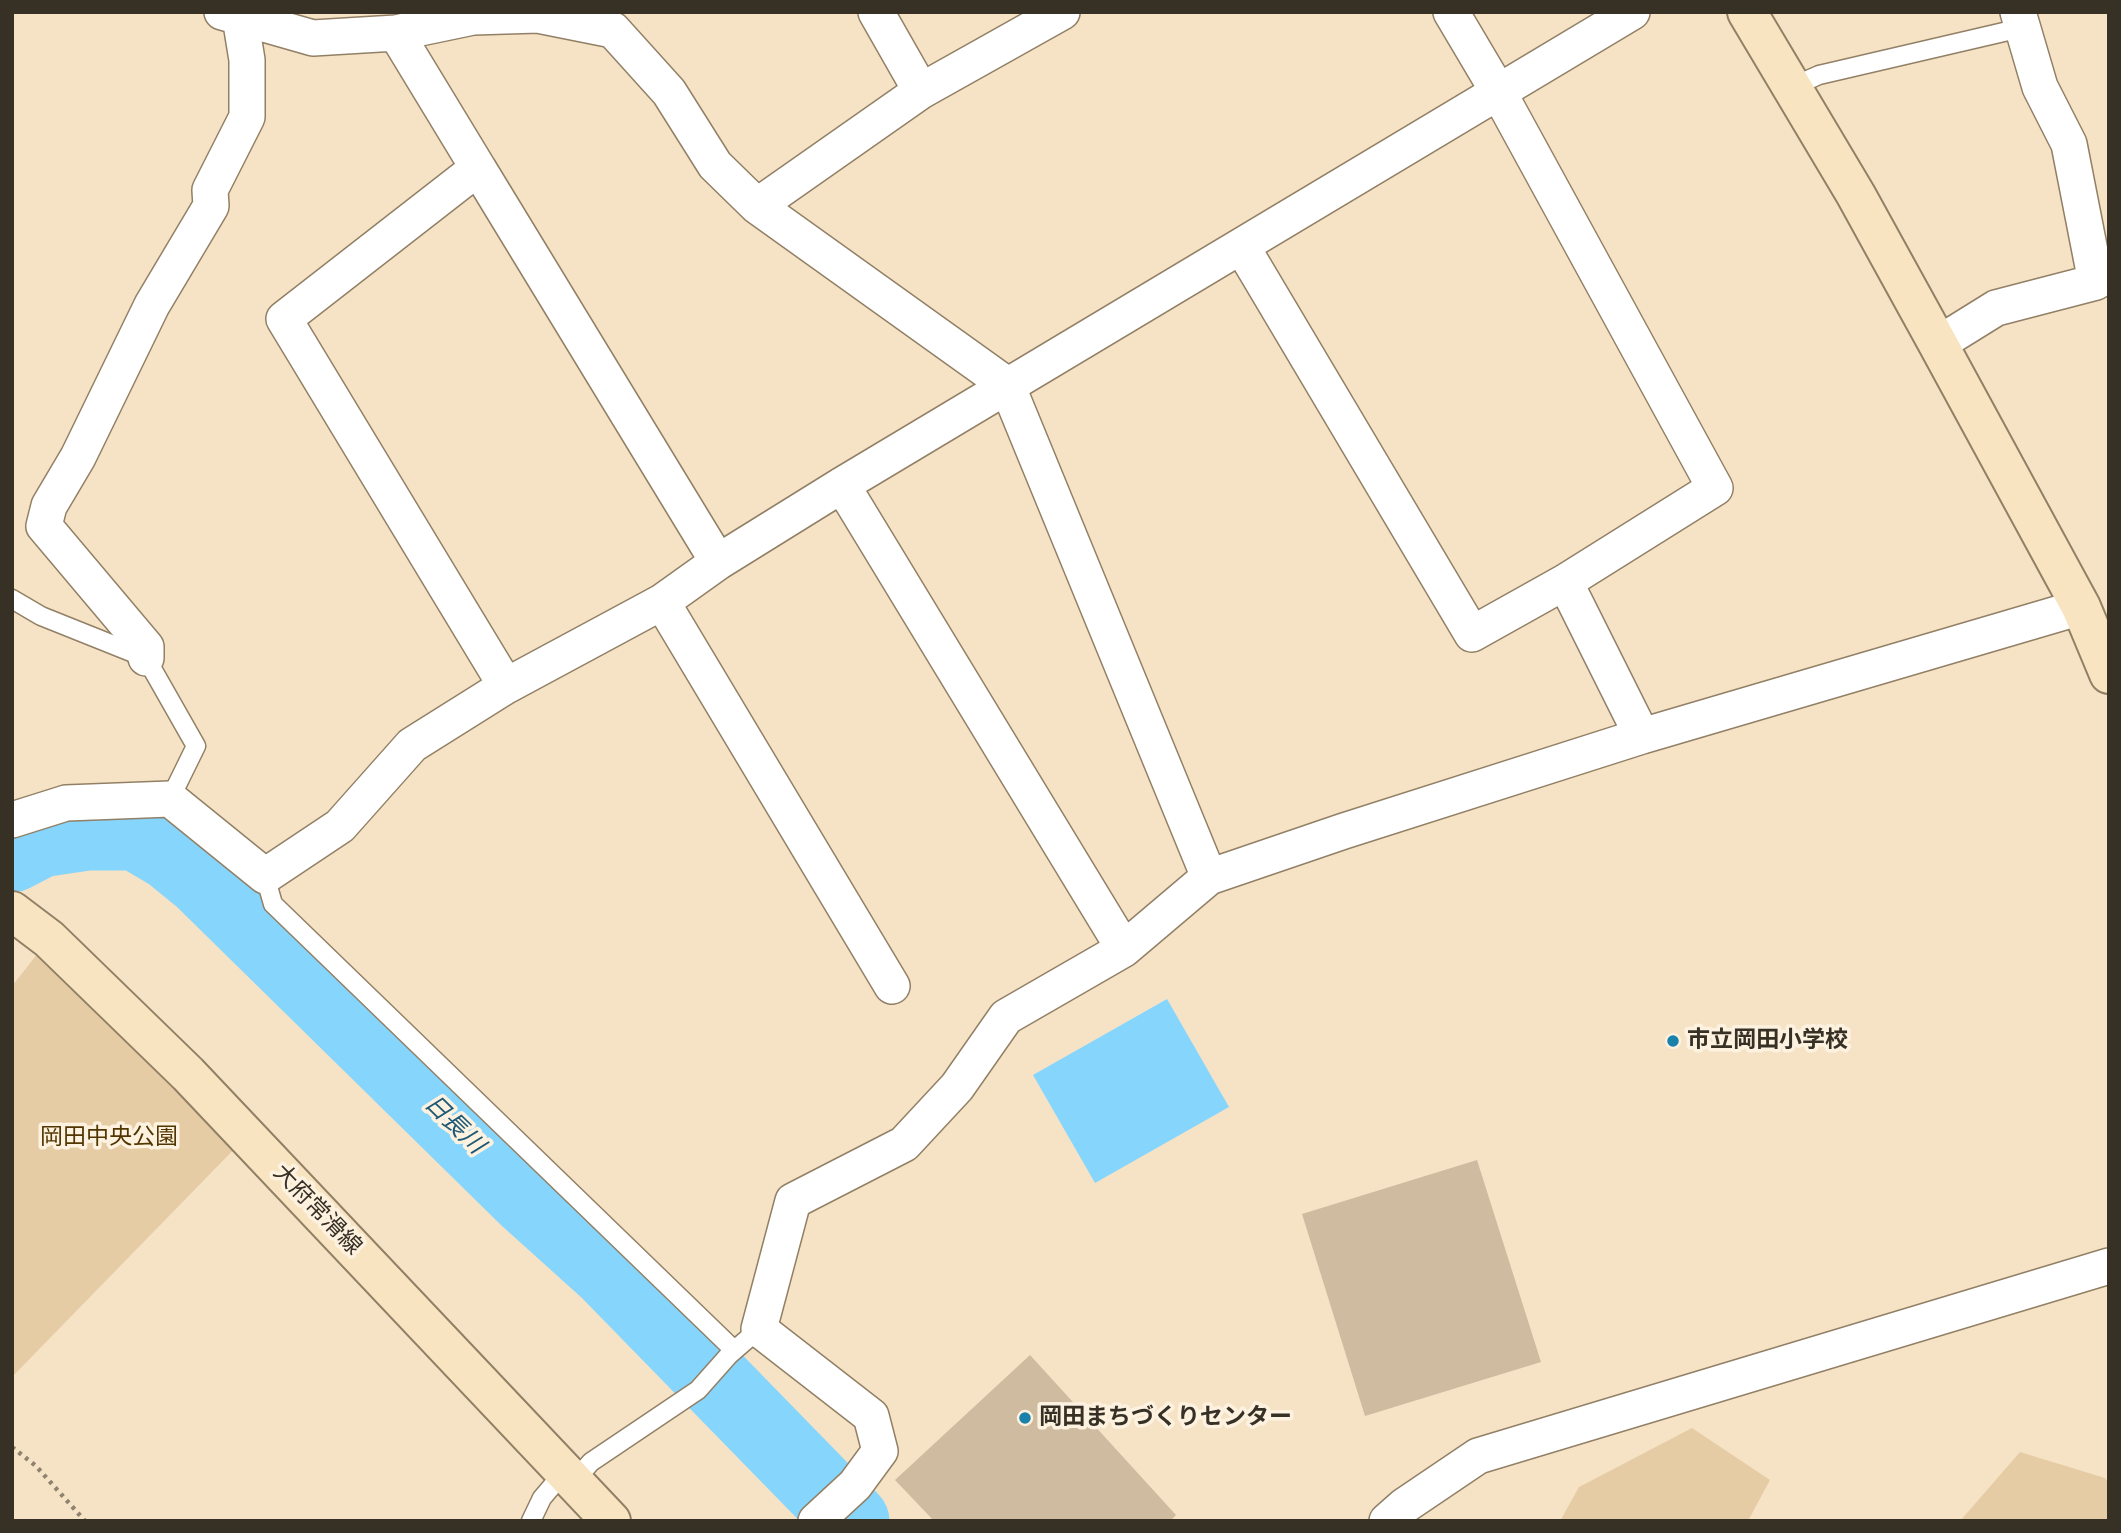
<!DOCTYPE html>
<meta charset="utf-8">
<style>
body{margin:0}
#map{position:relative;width:2121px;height:1533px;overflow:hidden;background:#f6e3c6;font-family:"Space Grotesk",sans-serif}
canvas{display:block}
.frame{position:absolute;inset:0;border:14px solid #373025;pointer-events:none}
</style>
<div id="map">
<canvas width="2121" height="1533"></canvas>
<div class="frame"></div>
</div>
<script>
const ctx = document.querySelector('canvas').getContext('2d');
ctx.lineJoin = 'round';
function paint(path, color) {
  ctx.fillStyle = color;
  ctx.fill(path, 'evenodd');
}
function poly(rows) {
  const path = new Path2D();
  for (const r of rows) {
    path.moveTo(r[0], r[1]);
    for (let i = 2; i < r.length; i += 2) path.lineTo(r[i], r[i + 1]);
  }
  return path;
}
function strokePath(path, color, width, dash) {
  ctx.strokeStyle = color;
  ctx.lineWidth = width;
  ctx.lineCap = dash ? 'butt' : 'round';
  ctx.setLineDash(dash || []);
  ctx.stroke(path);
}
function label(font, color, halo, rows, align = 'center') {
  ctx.font = font + ' "Space Grotesk","Noto Sans JP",sans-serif';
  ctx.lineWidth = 7;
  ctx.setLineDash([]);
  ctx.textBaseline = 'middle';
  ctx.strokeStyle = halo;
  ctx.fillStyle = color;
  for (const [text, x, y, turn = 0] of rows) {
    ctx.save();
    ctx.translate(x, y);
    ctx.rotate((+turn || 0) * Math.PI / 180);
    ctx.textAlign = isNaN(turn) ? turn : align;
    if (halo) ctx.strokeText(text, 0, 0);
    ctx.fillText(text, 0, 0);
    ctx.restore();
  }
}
paint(poly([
 [49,939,247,1136,12,1377,12,986],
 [1692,1428,1770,1480,1748,1521,1560,1521,1579,1487],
 [2020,1452,2105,1478,2109,1483,2109,1521,1960,1521]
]), '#e6cca5');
paint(poly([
 [1167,999,1229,1107,1095,1183,1033,1075]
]), '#86d5fd');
strokePath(poly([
 [12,855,41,840,88,833,136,833,170,853,202,879,528,1199,609,1272,852,1521]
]), '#86d5fd', 75);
paint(poly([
 [1477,1160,1541,1362,1365,1416,1302,1214],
 [1030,1355,1176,1515,1170,1521,934,1521,895,1480]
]), '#cebba0');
const lane = poly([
 [1792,87,1819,75,2021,28],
 [12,599,41,616,146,658,196,746,170,799],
 [265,876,273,904,734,1350],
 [574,1481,591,1462,698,1390,729,1355,759,1329],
 [531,1521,542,1498,565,1471]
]);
const street = poly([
 [222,12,313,38,396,33,473,17,538,15,613,30,669,92,715,165,757,206,1007,385,1209,877],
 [876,12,921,91],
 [396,33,478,168],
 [757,206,921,91,1062,12],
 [1242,247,1472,634,1565,582,1715,488,1499,93,1451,12],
 [1938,344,1996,308,2096,282,2069,144,2040,87,2018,12],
 [842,485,1124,949],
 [1565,582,1642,736],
 [662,602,892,986],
 [146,658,146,647,44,526,49,506,78,457,152,305,211,206,210,190,247,117,247,60,240,17],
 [506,686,284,319,478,168,718,562],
 [12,820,66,803,170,799,265,876,340,826,412,745,506,686,662,602,718,562,842,485,1632,12],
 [816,1521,855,1485,880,1451,871,1416,759,1329,793,1201,904,1144,957,1087,1006,1017,1124,949,1209,877,1344,831,1642,736,2081,607],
 [1387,1521,1404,1506,1478,1456,2109,1266]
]);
const secondary = poly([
 [1747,12,1856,195,1938,344,2081,607,2109,674],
 [12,911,49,939,188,1074,611,1521]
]);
strokePath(lane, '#928066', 21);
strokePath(street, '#928066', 38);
strokePath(secondary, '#928066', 42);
strokePath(poly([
 [12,1447,36,1466,85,1521]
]), '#8f826f', 4.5, [3.5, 5]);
strokePath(lane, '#fff', 18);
strokePath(street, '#fff', 35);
strokePath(secondary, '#f8e4c0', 38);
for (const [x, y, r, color] of [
 [1673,1041,7,"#1a81ab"],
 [1025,1418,7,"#1a81ab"]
]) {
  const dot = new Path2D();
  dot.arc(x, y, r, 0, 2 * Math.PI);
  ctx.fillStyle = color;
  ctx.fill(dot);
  strokePath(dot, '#fdf1e0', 2.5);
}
label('bold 23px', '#373025', '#fdf1e0', [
 ["市立岡田小学校",1687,1041],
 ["岡田まちづくりセンター",1039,1418]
], 'left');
label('23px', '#523600', '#fdf1e0', [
 ["岡田中央公園",109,1138]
]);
label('23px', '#373025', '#fdf1e0', [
 ["大府常滑線",317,1210,46]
]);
label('italic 24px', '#1c5974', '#fdf1e0', [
 ["日長川",454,1125,44]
]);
</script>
